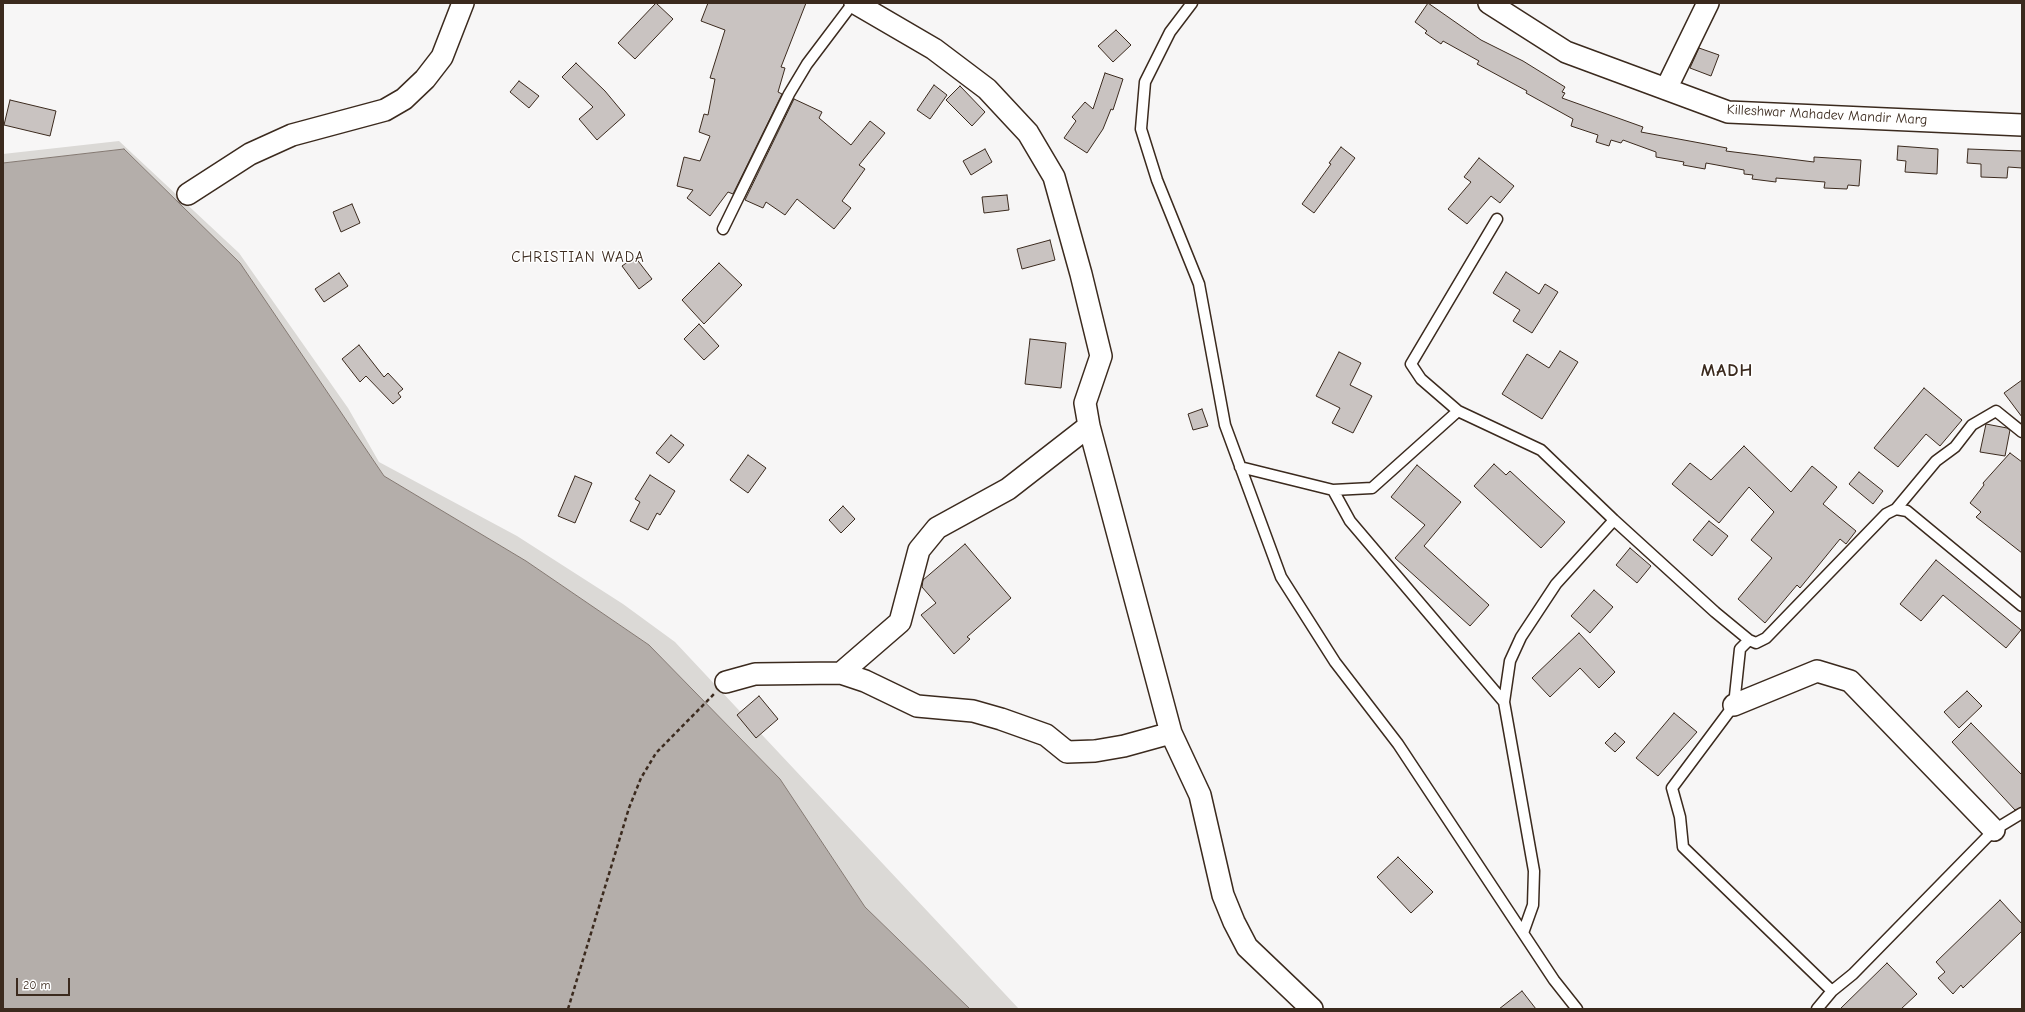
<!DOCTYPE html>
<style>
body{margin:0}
#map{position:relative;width:2025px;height:1012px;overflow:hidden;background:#f7f6f6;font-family:"Comic Neue",sans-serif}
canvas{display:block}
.frame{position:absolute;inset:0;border:4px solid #3b2a1e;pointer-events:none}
.scale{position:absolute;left:16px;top:978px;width:54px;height:18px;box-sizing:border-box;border:2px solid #3b2a1e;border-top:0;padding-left:5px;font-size:12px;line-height:14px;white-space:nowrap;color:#3b2a1e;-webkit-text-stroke:3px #fff;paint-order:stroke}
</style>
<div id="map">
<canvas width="2025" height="1012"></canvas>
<div class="frame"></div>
<div class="scale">20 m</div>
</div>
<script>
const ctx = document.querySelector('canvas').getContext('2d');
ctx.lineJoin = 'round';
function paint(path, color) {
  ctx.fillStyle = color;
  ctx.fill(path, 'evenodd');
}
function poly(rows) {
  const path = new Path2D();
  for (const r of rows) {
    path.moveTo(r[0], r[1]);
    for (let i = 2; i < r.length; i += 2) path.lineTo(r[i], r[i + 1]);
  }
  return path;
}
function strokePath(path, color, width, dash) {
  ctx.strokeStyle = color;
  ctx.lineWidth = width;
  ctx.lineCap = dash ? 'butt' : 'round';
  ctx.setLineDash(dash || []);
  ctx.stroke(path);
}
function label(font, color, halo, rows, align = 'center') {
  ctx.font = font + ' "Comic Neue",sans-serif';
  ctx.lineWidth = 3;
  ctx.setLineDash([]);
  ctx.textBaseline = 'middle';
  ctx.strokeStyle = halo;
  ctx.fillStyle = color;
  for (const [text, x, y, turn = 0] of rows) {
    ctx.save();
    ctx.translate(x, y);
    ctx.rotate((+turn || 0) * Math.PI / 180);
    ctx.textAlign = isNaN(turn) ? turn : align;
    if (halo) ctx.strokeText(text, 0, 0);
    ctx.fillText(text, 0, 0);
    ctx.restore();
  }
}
paint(poly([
 [119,141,239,253,348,408,379,462,517,536,623,604,675,642,1019,1009,970,1009,865,907,780,779,649,645,526,561,384,476,240,263,124,149,3,163,3,154]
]), '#dbd9d6');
const water = poly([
 [124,149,240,263,384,476,526,561,649,645,780,779,865,907,970,1009,3,1009,3,163,124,149]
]);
paint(water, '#b4aeaa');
strokePath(water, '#847972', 1);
const building = poly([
 [656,3,673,19,635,59,618,43,656,3],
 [708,3,806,3,781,67,785,68,778,92,782,94,733,194,728,192,710,216,687,198,693,190,677,186,684,157,700,161,710,136,699,132,704,114,708,115,715,79,710,78,725,30,701,21,708,3],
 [1428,3,1481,40,1523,61,1565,87,1562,92,1565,93,1562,98,1643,127,1641,132,1727,148,1726,151,1814,162,1814,157,1861,160,1859,186,1848,185,1847,189,1824,188,1825,182,1776,178,1776,182,1752,179,1753,175,1744,174,1744,170,1706,163,1705,169,1683,165,1684,162,1656,157,1656,152,1623,140,1621,143,1611,140,1609,146,1596,142,1598,135,1571,126,1573,119,1526,93,1527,91,1477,64,1479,61,1443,41,1441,44,1425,33,1427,31,1415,22,1428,3],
 [1116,30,1131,45,1113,62,1098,46,1116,30],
 [1699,48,1719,55,1711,76,1690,68,1699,48],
 [576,63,605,91,625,115,597,140,579,119,593,107,562,77,576,63],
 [1105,73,1123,79,1113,110,1111,109,1103,129,1087,153,1064,138,1076,121,1072,117,1085,102,1093,109,1105,73],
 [519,81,539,96,529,108,510,92,519,81],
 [934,85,947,95,930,119,917,110,934,85],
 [960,86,985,112,972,126,946,100,960,86],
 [794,99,822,112,819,118,851,145,870,121,885,133,859,165,865,169,842,201,851,208,834,229,797,199,785,215,766,202,763,208,745,200,794,99],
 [10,100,56,111,50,136,4,125,10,100],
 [1898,146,1938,149,1937,174,1905,172,1906,161,1897,160,1898,146],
 [1341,147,1355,158,1314,213,1302,204,1331,164,1329,163,1341,147],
 [985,149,992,162,971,175,963,161,985,149],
 [1968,149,2022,151,2022,168,2008,167,2007,178,1981,177,1981,164,1967,163,1968,149],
 [1479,158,1514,186,1500,203,1491,196,1467,224,1448,209,1471,182,1464,177,1479,158],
 [1007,195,1009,210,984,213,982,197,1007,195],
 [352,204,360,223,341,232,333,212,352,204],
 [1050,240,1055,260,1022,269,1017,249,1050,240],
 [635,257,652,279,639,289,622,266,635,257],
 [719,263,742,285,704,324,682,300,719,263],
 [1506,272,1539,294,1545,284,1558,292,1532,333,1513,321,1520,310,1493,293,1506,272],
 [339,273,348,286,324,302,315,289,339,273],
 [699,324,719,346,704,360,684,339,699,324],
 [1030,339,1066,343,1061,388,1025,384,1030,339],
 [359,345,384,377,388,373,403,389,398,393,401,397,393,404,366,376,360,382,342,359,359,345],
 [1560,351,1578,362,1542,419,1502,394,1527,354,1549,368,1560,351],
 [1339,352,1361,363,1350,385,1372,396,1353,433,1332,423,1340,408,1316,396,1339,352],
 [2022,380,2022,417,2004,393,2022,380],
 [1924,388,1962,420,1940,446,1926,434,1898,467,1874,448,1924,388],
 [1202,409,1208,426,1193,430,1188,414,1202,409],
 [1986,424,2007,428,2010,430,2005,456,1980,452,1986,424],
 [671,435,684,445,669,463,656,453,671,435],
 [1744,446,1791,492,1812,466,1837,487,1823,504,1856,531,1846,544,1840,539,1800,588,1797,585,1765,623,1738,599,1772,558,1751,540,1774,512,1749,487,1719,523,1672,484,1690,463,1711,480,1744,446],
 [2010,453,2022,462,2022,553,1976,517,1981,512,1970,503,1984,485,1983,483,2010,453],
 [748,455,766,468,748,493,730,480,748,455],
 [1494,464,1506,475,1510,471,1565,522,1541,548,1474,486,1494,464],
 [1417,465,1461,502,1424,546,1489,605,1470,626,1395,558,1425,525,1391,497,1417,465],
 [1859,472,1883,491,1873,504,1849,484,1859,472],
 [650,475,675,491,660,515,657,513,648,530,630,521,640,502,635,499,650,475],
 [575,476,592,483,575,523,558,516,575,476],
 [843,506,855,519,841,533,829,520,843,506],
 [1709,521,1728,536,1712,556,1693,540,1709,521],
 [965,544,1011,598,967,637,970,639,954,654,921,615,936,603,922,587,923,580,965,544],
 [1630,548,1651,566,1637,583,1616,565,1630,548],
 [1936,560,2021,630,2006,648,1943,595,1921,621,1900,604,1936,560],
 [1594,590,1613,607,1590,633,1571,616,1594,590],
 [1579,633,1615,672,1599,688,1580,668,1550,697,1532,678,1579,633],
 [1967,691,1982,706,1959,728,1944,712,1967,691],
 [759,696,778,719,756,738,737,715,759,696],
 [1674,713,1697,732,1658,776,1636,758,1674,713],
 [1971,723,2022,775,2022,807,2015,810,1952,742,1971,723],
 [1615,733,1625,742,1615,752,1605,743,1615,733],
 [1398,857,1433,892,1411,913,1377,877,1398,857],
 [2000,900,2022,924,2022,931,1963,988,1961,985,1953,994,1938,978,1945,972,1936,962,2000,900],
 [1887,963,1917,994,1901,1009,1840,1009,1887,963],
 [1522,991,1536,1009,1499,1009,1522,991]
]);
paint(building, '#c9c3c1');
strokePath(building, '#3b2a1e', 1);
const lane = poly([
 [1192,3,1170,32,1145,82,1141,129,1157,180,1199,284,1225,425,1281,577,1335,662,1398,744,1554,980,1577,1009],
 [1497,219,1411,364,1421,379,1458,411,1541,450,1614,520,1715,612,1749,640,1756,643,1766,638,1886,514,1896,509,1936,461,1955,447,1972,425,1996,411,2022,432],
 [723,229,789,94,807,64,853,3],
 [1240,467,1333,490,1372,488,1458,411],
 [1333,490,1350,521,1504,702],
 [1896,509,1907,511,2022,606],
 [1749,640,1740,649,1734,705,1672,788,1680,817,1683,847,1832,991],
 [1523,933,1533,905,1534,871,1504,702,1510,661,1521,637,1556,584,1614,520],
 [1817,1009,1832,991,1853,974,1994,830,2022,813]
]);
const street = poly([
 [855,3,934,49,987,89,1028,133,1054,177,1081,274,1101,356,1085,403,1089,426,1171,733,1200,795,1223,895,1234,922,1247,947,1312,1009],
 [1489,3,1566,52,1728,112,2022,125],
 [1666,89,1708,3],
 [188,194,250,154,292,135,385,110,404,99,425,79,442,57,463,3],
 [841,673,900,622,919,550,937,528,1008,489,1089,426],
 [726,682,755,674,841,673,865,681,917,706,973,711,1001,719,1046,735,1067,752,1095,751,1124,746,1171,733],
 [1734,705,1817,671,1850,681,1994,830]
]);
strokePath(lane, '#3b2a1e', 13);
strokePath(street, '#3b2a1e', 24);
strokePath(poly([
 [568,1009,629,808,641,778,656,753,714,694]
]), '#3b2a1e', 2.5, [4, 3]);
strokePath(lane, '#fff', 10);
strokePath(street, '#fff', 21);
label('14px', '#3b2a1e', '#fff', [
 ["Killeshwar Mahadev Mandir Marg",1827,115,3]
]);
ctx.letterSpacing = '1px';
label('15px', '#3b2a1e', '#fff', [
 ["CHRISTIAN WADA",578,258]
]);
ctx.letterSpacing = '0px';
ctx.letterSpacing = '1px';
label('bold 18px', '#3b2a1e', '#fff', [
 ["MADH",1727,371]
]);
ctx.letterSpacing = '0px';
</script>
